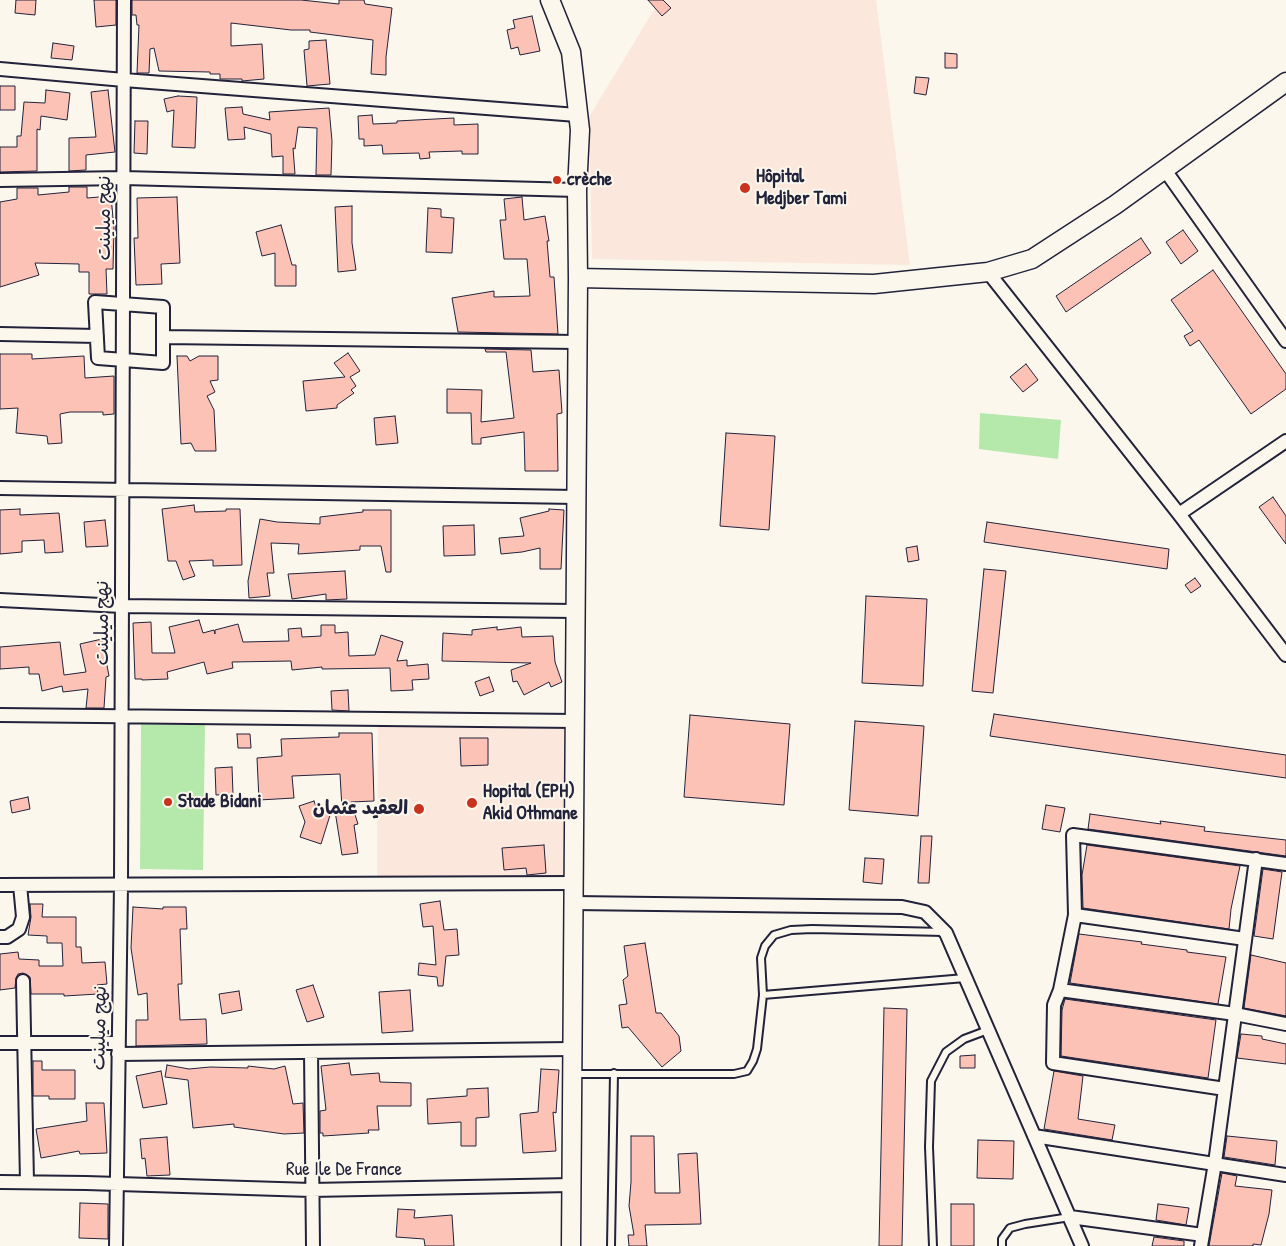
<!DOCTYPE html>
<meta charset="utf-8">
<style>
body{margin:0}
canvas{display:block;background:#fbf7ec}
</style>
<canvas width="1286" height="1246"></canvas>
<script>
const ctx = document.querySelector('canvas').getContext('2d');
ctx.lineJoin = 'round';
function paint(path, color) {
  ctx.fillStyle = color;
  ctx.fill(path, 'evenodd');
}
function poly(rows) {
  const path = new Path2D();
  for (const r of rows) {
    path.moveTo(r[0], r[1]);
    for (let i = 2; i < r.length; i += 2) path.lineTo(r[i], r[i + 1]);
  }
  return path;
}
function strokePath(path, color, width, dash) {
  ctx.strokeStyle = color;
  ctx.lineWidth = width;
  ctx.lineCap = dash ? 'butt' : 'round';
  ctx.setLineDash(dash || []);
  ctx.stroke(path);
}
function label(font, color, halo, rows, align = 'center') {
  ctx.font = font + ' "Patrick Hand","Playpen Sans Arabic",sans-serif';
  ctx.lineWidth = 4;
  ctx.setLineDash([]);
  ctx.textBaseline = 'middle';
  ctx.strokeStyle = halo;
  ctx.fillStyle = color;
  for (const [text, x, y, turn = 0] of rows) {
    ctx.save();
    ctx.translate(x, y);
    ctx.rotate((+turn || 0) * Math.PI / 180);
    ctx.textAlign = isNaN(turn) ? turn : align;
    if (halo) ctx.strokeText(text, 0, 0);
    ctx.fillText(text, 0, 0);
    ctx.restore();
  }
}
paint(poly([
 [649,0,876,0,910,265,592,259,589,117,655,8],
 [378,724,568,729,566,877,377,876]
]), '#fce7dc');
paint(poly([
 [980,413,1061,420,1058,459,979,449],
 [141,724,205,725,203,870,140,869]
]), '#b5e9ab');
const building = poly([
 [16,0,36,0,35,15,15,13,16,0],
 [94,0,116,0,116,25,96,27,94,0],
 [132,0,301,0,339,4,339,0,364,0,365,4,392,8,386,57,386,75,371,74,373,40,310,32,310,30,291,30,231,23,231,46,262,44,264,79,242,81,242,79,220,79,220,74,210,74,210,72,159,71,154,48,150,49,149,73,137,73,139,25,137,25,136,15,132,15,132,0],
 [648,0,663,0,671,8,662,16,648,0],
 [532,16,540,51,520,55,518,47,511,49,507,30,515,28,513,20,532,16],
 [326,40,330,84,307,86,304,50,309,49,309,41,326,40],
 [53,43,74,46,72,60,51,58,53,43],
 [945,53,957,54,957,68,945,68,945,53],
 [916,77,929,78,926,95,914,93,916,77],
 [0,86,15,86,15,110,0,110,0,86],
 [46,90,70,93,67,120,41,116,40,130,37,129,37,171,0,172,0,147,17,147,17,136,21,136,24,102,45,103,46,90],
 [108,90,115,152,86,155,86,170,69,171,69,138,96,137,91,92,108,90],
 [178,96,197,97,195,148,172,147,174,110,167,112,164,99,178,96],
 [242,107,243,114,270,120,269,112,329,108,332,141,331,175,316,175,317,128,298,127,295,149,293,148,295,174,283,174,283,156,272,157,271,134,244,127,245,139,228,140,225,108,242,107],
 [372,115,373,124,397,123,397,121,454,118,454,125,478,124,478,154,462,154,462,151,429,152,430,158,420,159,419,153,383,154,382,145,364,146,364,139,359,139,358,116,372,115],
 [135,121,148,121,147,154,134,153,135,121],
 [69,187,87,187,87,198,111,196,114,229,113,269,106,269,107,294,89,294,89,272,79,272,79,264,35,263,39,275,0,287,0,202,17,199,17,188,38,188,38,195,69,192,69,187],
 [177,197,180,263,161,264,162,284,136,285,134,238,138,238,137,198,177,197],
 [522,197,524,220,545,216,549,241,547,241,550,277,554,277,558,334,458,332,452,298,494,291,494,297,530,296,527,259,504,259,500,220,506,220,504,199,522,197],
 [352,206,352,243,356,270,338,272,335,207,352,206],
 [428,208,441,209,441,217,454,218,452,253,426,252,428,208],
 [281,225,292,265,296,265,296,286,275,286,275,253,262,256,256,232,281,225],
 [1183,230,1198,251,1181,264,1166,242,1183,230],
 [1141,238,1151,253,1066,312,1056,296,1141,238],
 [1213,270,1286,374,1286,389,1251,414,1199,340,1190,346,1184,336,1193,331,1171,300,1213,270],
 [485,349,531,350,533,372,559,370,562,413,557,414,558,471,525,471,524,432,481,438,481,444,472,444,471,413,447,413,447,389,482,390,481,422,514,418,506,352,486,352,485,349],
 [348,353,360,371,350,377,356,386,351,390,354,393,337,405,337,408,306,411,303,381,345,377,334,363,348,353],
 [0,354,32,354,32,359,84,356,85,378,114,376,114,414,103,415,103,412,70,412,60,414,62,443,48,444,47,436,16,433,18,408,0,409,0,354],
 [177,356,187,356,190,361,199,356,218,356,218,380,210,381,215,392,207,396,214,410,216,451,195,451,191,443,181,444,177,356],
 [1026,364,1038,380,1023,392,1010,377,1026,364],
 [395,416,398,443,376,445,374,418,395,416],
 [726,433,775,436,769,530,720,526,726,433],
 [1273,497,1286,516,1286,544,1259,507,1273,497],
 [194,505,195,512,226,511,226,509,240,509,242,565,213,566,213,560,189,561,195,576,183,580,176,561,168,561,162,509,194,505],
 [20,509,20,515,59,513,63,552,45,553,44,540,22,541,22,552,0,554,0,510,20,509],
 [549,509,564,510,561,569,540,569,540,548,522,552,501,554,499,538,524,536,520,518,549,511,549,509],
 [363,510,391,510,391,572,386,572,381,546,360,546,360,550,298,554,299,544,271,543,274,573,267,573,270,596,249,598,248,581,260,519,277,522,320,524,320,517,363,512,363,510],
 [105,520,108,546,86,547,84,522,105,520],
 [987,522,1169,549,1167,569,984,542,987,522],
 [474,525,475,555,444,556,443,526,474,525],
 [917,546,919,560,908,562,906,548,917,546],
 [984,569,1006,571,993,693,972,691,984,569],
 [345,571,347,599,326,600,326,594,292,599,288,574,345,571],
 [1195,578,1201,586,1191,593,1185,585,1195,578],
 [866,596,927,599,923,686,862,683,866,596],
 [199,620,203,633,214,630,215,634,215,630,238,624,243,642,289,641,288,629,301,628,302,637,321,636,321,625,335,625,335,633,348,632,349,656,375,655,381,635,403,642,397,661,407,660,407,666,428,664,429,679,412,680,413,690,391,691,390,668,322,669,322,667,292,670,291,661,232,662,233,668,207,674,204,662,167,672,168,679,142,680,142,679,135,679,133,623,151,622,152,653,175,653,169,627,199,620],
 [497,627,497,630,521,627,522,637,553,636,555,662,562,682,551,687,549,682,524,695,517,681,513,682,511,670,531,663,442,661,443,633,472,635,472,630,497,627],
 [102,639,109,676,106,677,104,708,86,708,88,689,63,692,62,686,42,691,39,674,29,674,29,667,0,669,0,647,60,642,64,675,86,672,80,644,102,639],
 [489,677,494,691,480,696,475,682,489,677],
 [348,690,349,711,332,710,331,691,348,690],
 [994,714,1286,755,1286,778,990,736,994,714],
 [690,715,790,724,784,805,684,797,690,715],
 [855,721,924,726,918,816,849,810,855,721],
 [339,733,372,733,374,801,351,802,358,824,354,825,358,853,342,855,335,811,342,809,340,774,292,776,294,798,259,800,257,758,282,756,281,739,339,737,339,733],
 [237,734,250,734,251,748,238,748,237,734],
 [460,738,488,738,488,765,461,766,460,738],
 [232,767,233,794,216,795,215,768,232,767],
 [28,797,30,809,12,813,10,801,28,797],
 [314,801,319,816,331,812,321,844,300,837,305,822,299,806,314,801],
 [1046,805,1065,808,1060,832,1042,829,1046,805],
 [1090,814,1161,824,1160,821,1205,827,1204,831,1286,840,1286,856,1088,829,1090,814],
 [921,836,932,836,929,883,918,883,921,836],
 [544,845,546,873,527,875,526,868,504,870,502,848,544,845],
 [1087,845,1240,866,1231,909,1229,929,1083,908,1082,875,1087,845],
 [865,858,884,859,882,884,863,882,865,858],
 [1263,869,1282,872,1273,939,1254,936,1263,869],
 [440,901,444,930,457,929,459,955,446,956,443,986,438,986,437,977,418,975,419,963,436,965,433,926,423,927,420,904,440,901],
 [30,904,43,904,42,917,76,917,76,947,81,947,82,963,105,962,107,984,97,985,98,994,64,996,64,994,31,994,30,977,23,973,18,974,16,978,15,988,0,990,0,954,18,952,19,959,39,960,39,966,63,966,62,943,47,943,47,936,28,935,31,917,30,904],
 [133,907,163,909,163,907,186,907,187,929,180,929,182,984,178,984,180,1020,206,1019,207,1044,136,1046,136,1020,148,1020,147,993,138,995,131,948,133,907],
 [1079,934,1142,942,1141,944,1187,950,1187,952,1226,957,1218,1004,1070,983,1079,934],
 [645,943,656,1013,661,1013,679,1036,681,1051,662,1067,628,1027,622,1028,619,1005,627,1004,623,980,628,976,624,946,645,943],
 [1251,955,1286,963,1286,1016,1244,1008,1251,955],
 [313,985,324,1017,307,1022,296,990,313,985],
 [410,990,413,1031,382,1033,379,992,410,990],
 [239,991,242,1010,222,1014,219,994,239,991],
 [1065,999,1216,1020,1208,1078,1061,1056,1062,1010,1065,999],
 [884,1008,907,1009,902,1246,879,1246,884,1008],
 [1241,1034,1262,1036,1262,1039,1286,1044,1286,1064,1237,1058,1241,1034],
 [975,1055,975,1068,960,1068,960,1056,975,1055],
 [33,1061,42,1061,42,1070,75,1070,75,1099,49,1099,49,1096,33,1096,33,1061],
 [349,1063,351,1075,379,1073,380,1082,411,1083,411,1106,377,1106,379,1130,368,1130,369,1133,323,1136,323,1133,320,1133,320,1111,326,1110,321,1066,349,1063],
 [167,1065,189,1069,210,1067,248,1068,248,1066,274,1069,285,1066,293,1104,303,1103,304,1133,284,1134,234,1127,234,1124,193,1128,188,1080,165,1077,167,1065],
 [541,1069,559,1070,556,1113,553,1112,556,1151,523,1153,520,1114,538,1112,541,1069],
 [161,1071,167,1104,143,1108,136,1076,161,1071],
 [1054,1071,1083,1076,1078,1119,1115,1125,1112,1140,1044,1129,1054,1071],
 [488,1088,489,1117,476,1118,476,1146,461,1146,461,1122,428,1124,427,1099,467,1096,467,1089,488,1088],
 [86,1103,104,1103,107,1153,80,1154,79,1151,41,1158,36,1129,87,1121,86,1103],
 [631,1136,654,1136,655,1193,680,1193,678,1154,697,1153,701,1224,645,1225,647,1246,629,1246,628,1235,634,1235,629,1206,631,1182,631,1136],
 [1227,1136,1277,1141,1275,1165,1224,1157,1227,1136],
 [167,1137,170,1175,147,1176,145,1158,142,1159,140,1139,167,1137],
 [978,1140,1014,1141,1013,1179,977,1178,978,1140],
 [1222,1173,1237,1176,1235,1186,1272,1190,1269,1214,1261,1245,1253,1244,1253,1246,1209,1246,1222,1173],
 [80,1203,108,1204,108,1239,79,1238,80,1203],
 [951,1204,974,1204,974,1246,951,1246,951,1204],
 [1158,1204,1189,1208,1186,1225,1156,1220,1158,1204],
 [398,1209,415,1210,414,1218,452,1215,454,1246,425,1246,424,1239,396,1237,398,1209],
 [1154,1237,1184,1241,1184,1246,1152,1246,1154,1237]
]);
paint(building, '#fdc2b6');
strokePath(building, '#22223b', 1);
const service = poly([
 [763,995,965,978],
 [573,1074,734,1074,747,1071,753,1061,757,1049,763,995,761,958,765,946,774,935,791,930,812,929,944,932],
 [611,1246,614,1073],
 [933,1246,929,1147,931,1081,946,1052,964,1039,988,1030],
 [1002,1246,1002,1239,1010,1228,1025,1224,1070,1217]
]);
const minor = poly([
 [0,69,124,80,577,115],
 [1165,170,1286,341],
 [0,180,124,178,577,190],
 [988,272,1179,514,1286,655],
 [95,302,163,307,163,363,98,358,95,302],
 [0,334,97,336],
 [163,337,578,342],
 [0,488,577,497],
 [1179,514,1286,441],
 [0,600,122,606,576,611],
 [0,715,575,721],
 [0,885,574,883],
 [573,903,902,907,925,912,946,933,1082,1246],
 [1075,915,1245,939],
 [0,937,7,937,19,929,23,917,20,885],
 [23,981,27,1182],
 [1060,990,1235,1014,1286,1024],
 [0,1043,118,1043],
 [311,1052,313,1246],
 [118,1054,572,1049],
 [1225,1089,1053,1063,1054,1005,1060,990,1075,915,1073,835,1286,864],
 [1034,1136,1286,1175],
 [0,1182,86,1183,311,1190,571,1185],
 [1070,1217,1203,1235],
 [116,1246,121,885,124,0],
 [1201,1246,1215,1163,1256,859]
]);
const secondary = poly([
 [550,0,571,52,580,130,577,190,578,278,571,1246],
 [578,278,874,284,988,272,1032,259,1115,205,1286,82]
]);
strokePath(service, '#22223b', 10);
strokePath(minor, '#22223b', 16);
strokePath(secondary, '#22223b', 21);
strokePath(service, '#fbf7ec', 6);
strokePath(minor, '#fbf7ec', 12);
strokePath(secondary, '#fbf7ec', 18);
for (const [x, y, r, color] of [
 [557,180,5,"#c8321e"],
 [745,188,6,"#c8321e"],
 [168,802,5,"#c8321e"],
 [472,803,6,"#c8321e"],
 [419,809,6,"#c8321e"]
]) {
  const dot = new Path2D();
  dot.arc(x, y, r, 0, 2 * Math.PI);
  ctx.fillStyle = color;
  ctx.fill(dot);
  strokePath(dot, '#fbf7ec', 2);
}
label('bold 19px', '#22223b', '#fbf7ec', [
 ["Hôpital",756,177],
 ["Medjber Tami",756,199],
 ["crèche",567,180],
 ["Hopital (EPH)",483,792],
 ["Akid Othmane",483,814],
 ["Stade Bidani",178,802],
 ["العقيد عثمان",408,809,"right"]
], 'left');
label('19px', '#22223b', '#fbf7ec', [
 ["نهج ميلينت",105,218,-90],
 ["نهج ميلينت",103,623,-90],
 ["نهج ميلينت",100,1028,-89],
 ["Rue Ile De France",344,1170]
]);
</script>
